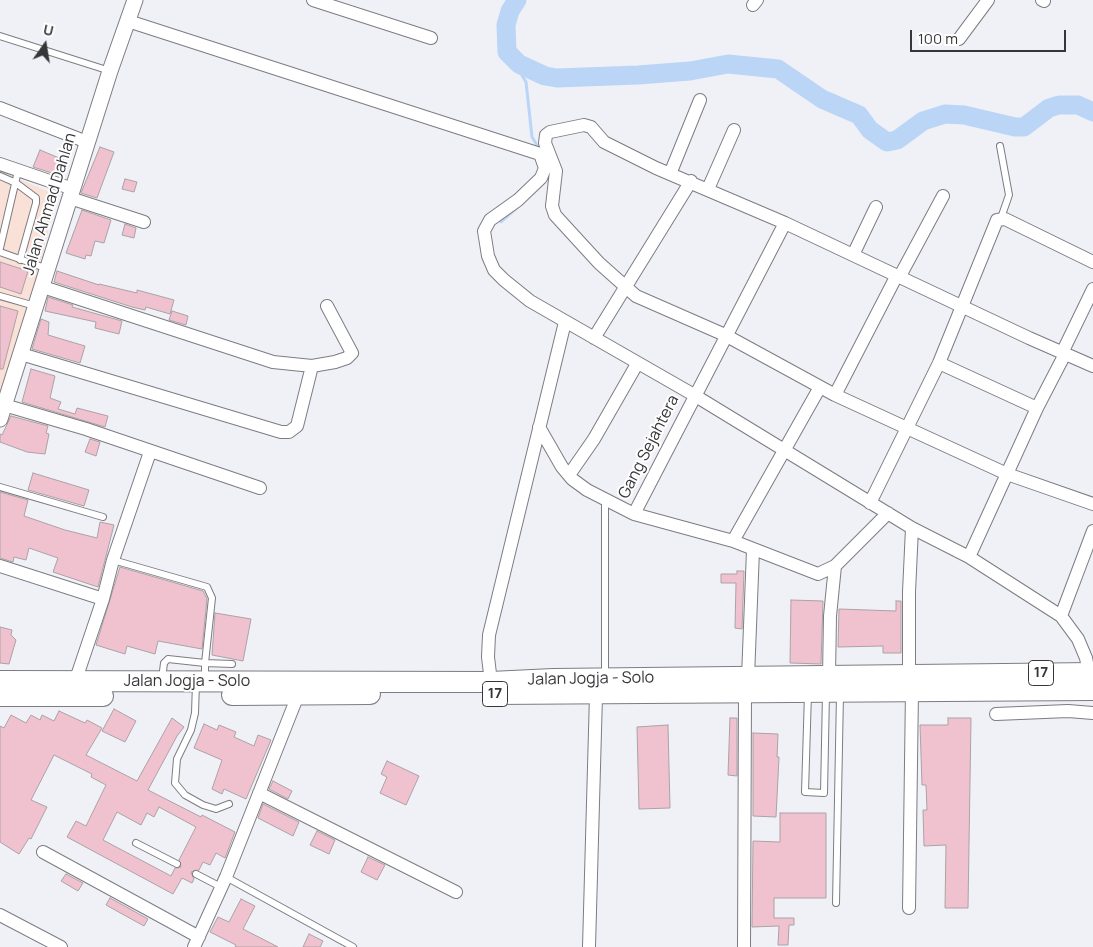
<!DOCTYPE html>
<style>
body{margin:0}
#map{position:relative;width:1093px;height:947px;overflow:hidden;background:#f0f0f7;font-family:Manrope,sans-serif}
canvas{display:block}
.north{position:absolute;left:20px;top:20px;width:50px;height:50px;-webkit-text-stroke:4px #fefeff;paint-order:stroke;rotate:13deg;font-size:14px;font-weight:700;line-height:20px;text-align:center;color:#363639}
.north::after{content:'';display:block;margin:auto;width:18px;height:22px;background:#363639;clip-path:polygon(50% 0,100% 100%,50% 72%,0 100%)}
.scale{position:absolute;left:910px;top:30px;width:156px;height:22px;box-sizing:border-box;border:2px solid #363639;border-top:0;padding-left:6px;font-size:15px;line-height:18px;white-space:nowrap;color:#363639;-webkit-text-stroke:4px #fefeff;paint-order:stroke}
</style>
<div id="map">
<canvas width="1093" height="947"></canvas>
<div class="north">U</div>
<div class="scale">100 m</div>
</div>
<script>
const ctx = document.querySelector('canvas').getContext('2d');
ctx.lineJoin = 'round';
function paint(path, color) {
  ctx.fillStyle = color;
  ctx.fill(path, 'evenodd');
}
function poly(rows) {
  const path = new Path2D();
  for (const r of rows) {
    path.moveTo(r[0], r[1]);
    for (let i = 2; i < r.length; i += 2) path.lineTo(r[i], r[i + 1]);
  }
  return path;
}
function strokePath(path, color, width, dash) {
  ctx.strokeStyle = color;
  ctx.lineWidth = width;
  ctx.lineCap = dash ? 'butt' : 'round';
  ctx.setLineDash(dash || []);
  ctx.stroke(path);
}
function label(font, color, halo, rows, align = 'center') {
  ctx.font = font + ' Manrope,sans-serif';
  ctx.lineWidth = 4;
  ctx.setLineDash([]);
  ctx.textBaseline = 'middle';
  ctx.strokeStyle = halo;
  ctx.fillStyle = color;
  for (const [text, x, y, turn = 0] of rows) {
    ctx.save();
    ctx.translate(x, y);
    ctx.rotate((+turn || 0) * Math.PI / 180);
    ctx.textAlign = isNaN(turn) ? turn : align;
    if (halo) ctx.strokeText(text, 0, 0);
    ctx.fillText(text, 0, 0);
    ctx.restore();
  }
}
paint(poly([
 [0,171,45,190,54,195,56,200,36,280,0,399]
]), '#f9e1d7');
strokePath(poly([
 [512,59,526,82,532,137,540,150],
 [501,222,519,206]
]), '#bbd5f7', 3);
strokePath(poly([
 [517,0,510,11,506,25,507,52,519,64,545,76,557,78,638,75,690,71,728,64,778,69,822,99,859,115,870,130,887,142,897,140,923,121,945,114,964,115,1015,127,1024,127,1049,108,1059,105,1078,105,1093,112]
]), '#bbd5f7', 19);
const building = poly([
 [100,147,114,152,97,198,81,193,100,147],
 [40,150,64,160,58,175,33,167,40,150],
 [125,179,137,182,134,192,122,189,125,179],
 [82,210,111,220,104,243,95,241,91,256,86,255,85,259,66,253,82,210],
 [125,224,136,228,134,238,122,235,125,224],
 [0,262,28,271,21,294,0,287,0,262],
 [57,271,99,285,99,284,137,293,137,290,174,300,170,314,146,307,145,310,132,307,54,282,57,271],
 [48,297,73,305,72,307,122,321,119,334,95,328,96,322,45,311,48,297],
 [0,306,18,311,3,369,0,369,0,306],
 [172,311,188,316,186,325,169,320,172,311],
 [41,319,49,322,48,335,85,346,80,363,32,349,41,319],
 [31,369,55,376,50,398,61,402,58,409,75,414,77,408,108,416,105,427,22,402,31,369],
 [11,416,48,426,46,433,49,434,45,454,27,452,0,442,0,434,2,435,11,416],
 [90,439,100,442,96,456,85,452,90,439],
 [33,473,89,490,84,506,28,490,33,473],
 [0,492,28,500,24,516,65,530,97,538,100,522,114,525,98,587,53,572,58,558,29,548,26,560,14,557,13,562,0,558,0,492],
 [120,567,203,591,207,599,202,649,158,641,155,654,127,646,125,654,96,645,120,567],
 [737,571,744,571,742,629,735,628,736,583,721,583,721,574,737,574,737,571],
 [791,600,823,601,821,664,790,663,791,600],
 [896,601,901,601,901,653,883,653,883,646,838,647,839,609,896,611,896,601],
 [215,613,251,619,243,661,212,655,215,613],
 [0,627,12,630,11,635,16,640,9,664,0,663,0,627],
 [114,709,136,721,125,742,102,731,114,709],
 [59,711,85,723,87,720,102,728,86,755,137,781,172,718,184,727,177,736,148,790,201,817,202,815,235,832,225,858,216,853,210,865,203,862,199,870,191,872,194,879,192,883,182,878,173,894,67,837,76,821,86,826,106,785,91,777,92,774,54,755,31,800,47,807,31,839,29,838,19,854,0,842,0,726,4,728,11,715,26,723,31,715,40,720,42,715,54,721,59,711],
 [159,807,196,827,179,860,181,867,175,868,171,876,103,840,117,812,141,825,147,813,154,817,159,807],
 [730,718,737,718,737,776,728,775,730,718],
 [948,718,971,718,968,908,945,908,946,845,924,846,923,810,927,810,926,785,922,785,920,725,948,725,948,718],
 [204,724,217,730,219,725,236,732,234,737,254,746,258,735,271,740,246,799,224,789,222,794,212,789,222,760,194,748,204,724],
 [668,725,670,808,639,809,637,727,668,725],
 [753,733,778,734,777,757,779,757,776,817,753,816,753,733],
 [387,761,419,776,406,805,380,793,387,777,381,774,387,761],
 [273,781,292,791,288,799,269,789,273,781],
 [263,804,299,822,293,836,258,818,263,804],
 [780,813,826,813,826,898,774,898,774,918,794,918,794,925,789,925,788,945,778,945,779,926,752,927,753,841,780,842,780,813],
 [317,831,335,840,329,854,310,845,317,831],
 [368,857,385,865,377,880,361,872,368,857],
 [66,874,83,883,78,891,61,881,66,874],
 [110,898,148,919,144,926,106,905,110,898],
 [241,899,255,906,243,929,278,947,235,947,236,945,210,932,218,917,229,922,241,899],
 [309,934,323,941,320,947,303,947,309,934]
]);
paint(building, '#f0c2cf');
strokePath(building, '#aaa2a4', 1);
const service = poly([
 [0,36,110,71],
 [1000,146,1009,195,1001,218],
 [0,176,16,183,36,198,36,203,20,260],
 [0,248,18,171],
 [0,252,48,269],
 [0,296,35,306],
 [0,487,103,517],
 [113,560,207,587,212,598,205,663,232,664],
 [605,676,605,500],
 [162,679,164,663,168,659,205,663,205,678],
 [196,683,195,713,191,730,177,759,175,783,185,795,203,805,216,809,229,804],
 [808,693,805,792,824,793,826,693],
 [136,843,177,864],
 [196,874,221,887],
 [226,877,353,947],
 [836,903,840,694]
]);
const minor = poly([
 [313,0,431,38],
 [1042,0,1044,1],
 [753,5,757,0],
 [128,21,540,154,546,151],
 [959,39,988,0],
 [0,108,87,142],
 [540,154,545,168,541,178,518,200,490,220,484,231,488,256,494,270,504,280,530,301,694,395,912,528,969,557,1061,616,1078,639,1086,658,1089,673],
 [0,164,73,189],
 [670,174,700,100],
 [708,189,734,130],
 [70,198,144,222],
 [853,255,876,207],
 [900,276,943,196],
 [43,287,273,362,312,366,335,362,347,358,352,353,327,306],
 [594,338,691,181],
 [1062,353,1093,289],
 [21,354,281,432,289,432,297,426,312,366],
 [939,363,1037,408],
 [1093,366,1029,338,785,223,656,168,604,142,591,127,584,125,550,132,546,135,545,143,556,171,552,206,555,215,599,263,636,296,725,335,835,395,1007,474,1093,504],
 [835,395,897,275],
 [4,405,86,429,260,488],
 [539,427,562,467,572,479,587,490,634,514,733,541,818,574,835,566,888,513],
 [569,475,594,439,637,364],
 [870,503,939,363,997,220,1005,219,1093,262],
 [634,514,785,223],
 [733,541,820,387],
 [969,557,1037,408,1065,354],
 [0,566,103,599,75,682],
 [103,599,113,560,150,452],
 [1061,616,1093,531],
 [909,675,909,592,912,528],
 [829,676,830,616,835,566],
 [748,677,753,550],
 [491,682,488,657,489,635,565,322],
 [996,714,1068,711,1093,713],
 [259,793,456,892],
 [43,852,199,937],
 [909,908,912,690],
 [0,915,61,947],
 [194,947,226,877,298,695],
 [589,947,596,695],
 [744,947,745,693]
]);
const tertiary = poly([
 [0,419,110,71,135,0]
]);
const trunk = poly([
 [0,681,491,682,553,679,1093,673],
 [494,694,1093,690],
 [232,695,370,694],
 [0,696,103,696]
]);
strokePath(service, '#7c7c83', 8);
strokePath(minor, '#7c7c83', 14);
strokePath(tertiary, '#7c7c83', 17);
strokePath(trunk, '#7c7c83', 22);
strokePath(service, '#fff', 6);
strokePath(minor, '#fff', 12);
strokePath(tertiary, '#fff', 15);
strokePath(trunk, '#fff', 20);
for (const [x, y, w] of [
 [1041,673,25],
 [495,694,25]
]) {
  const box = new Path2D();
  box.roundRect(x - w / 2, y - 12.5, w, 25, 4);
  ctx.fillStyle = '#fefeff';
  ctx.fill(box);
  strokePath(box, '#363639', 1);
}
label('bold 15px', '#363639', null, [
 ["17",1041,673],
 ["17",495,694]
]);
label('16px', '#363639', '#fefeff', [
 ["Jalan Ahmad Dahlan",50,204,-73],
 ["Gang Sejahtera",649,447,-63],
 ["Jalan Jogja - Solo",591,679,-1],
 ["Jalan Jogja - Solo",187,682]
]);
</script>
